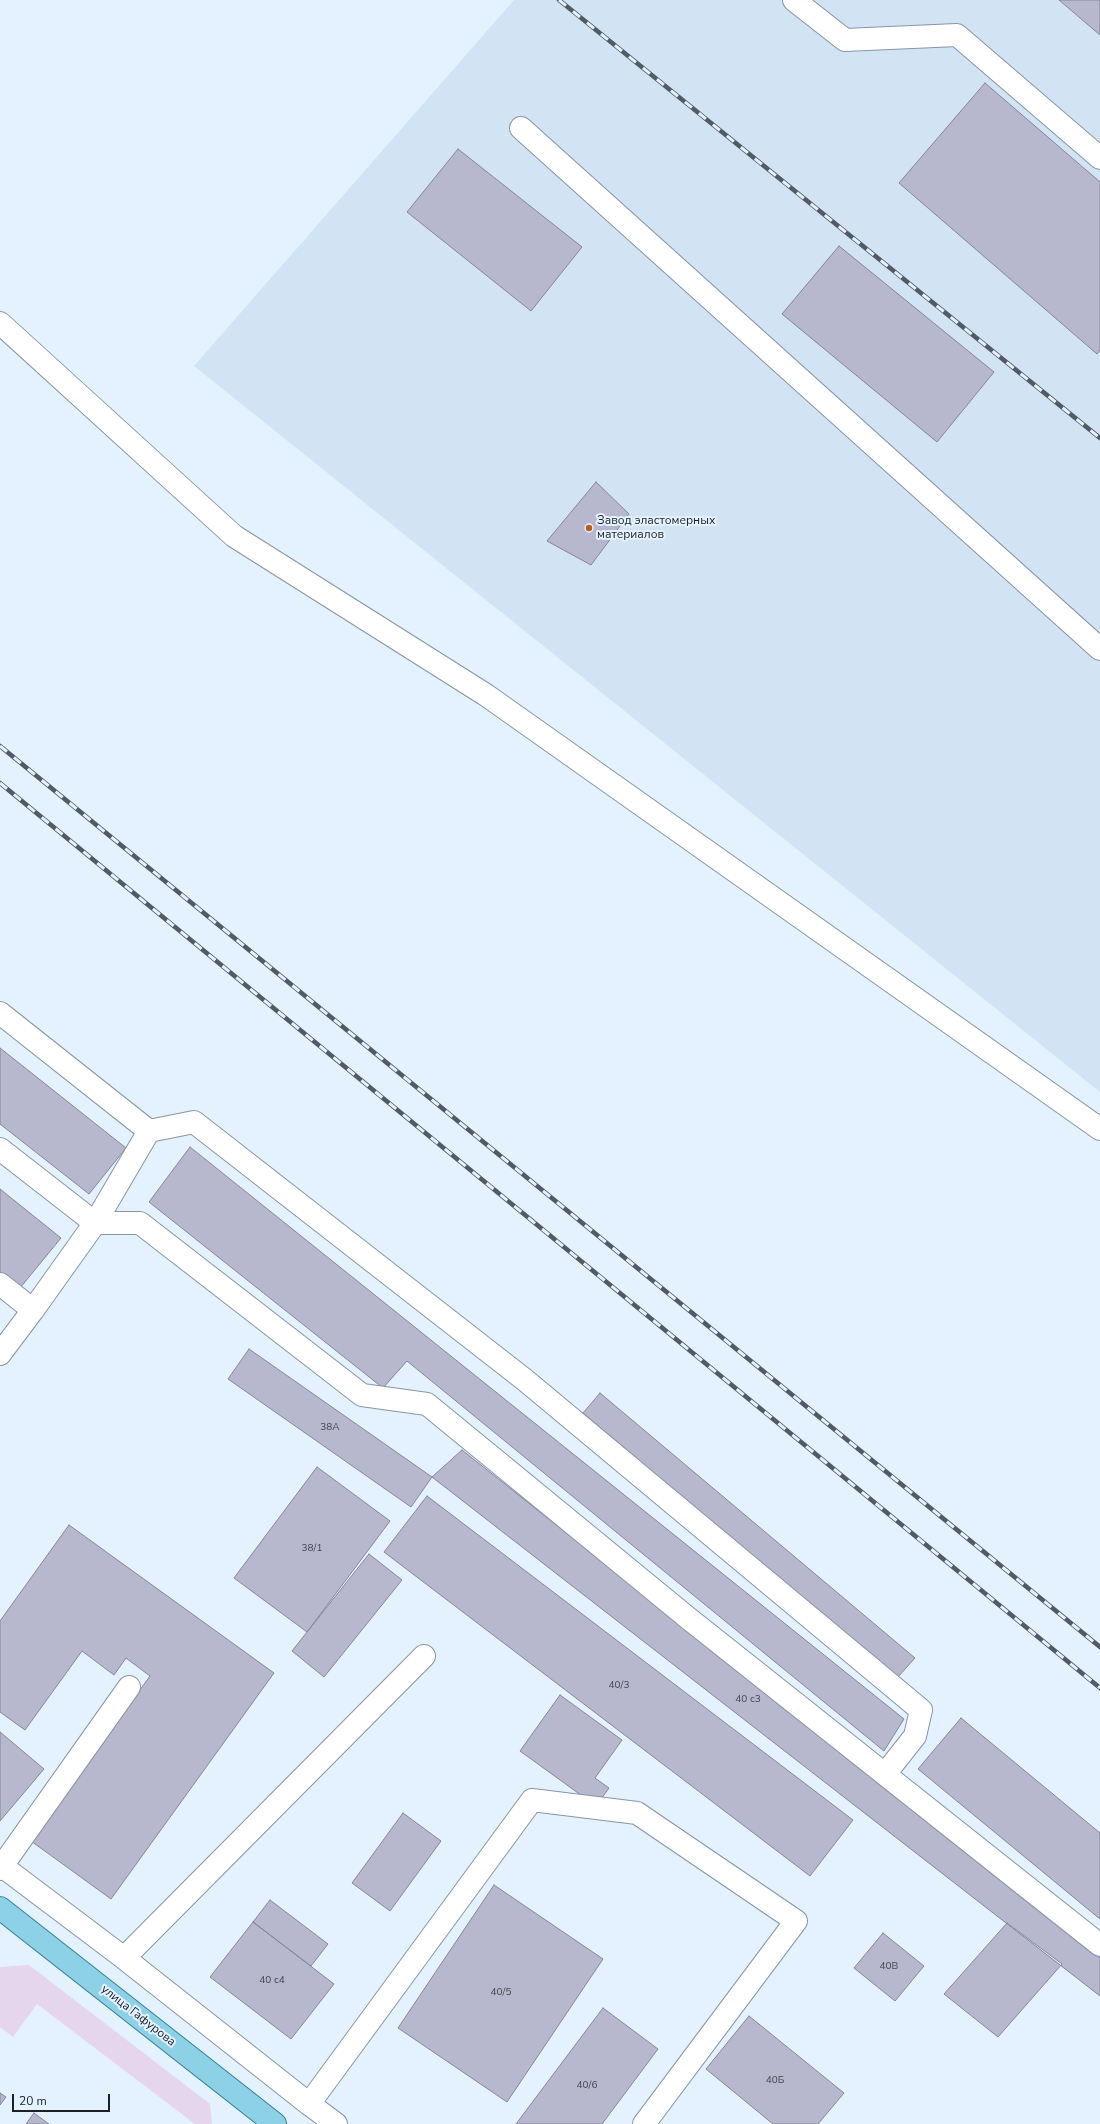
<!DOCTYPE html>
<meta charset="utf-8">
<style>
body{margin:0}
#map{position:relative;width:1100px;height:2124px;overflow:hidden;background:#e4f1ff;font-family:"Nunito Sans",sans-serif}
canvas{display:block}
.scale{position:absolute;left:12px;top:2094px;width:98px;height:18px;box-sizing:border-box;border:2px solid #1b2127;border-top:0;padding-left:5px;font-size:12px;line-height:14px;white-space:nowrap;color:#1b2127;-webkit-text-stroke:3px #e4f1ff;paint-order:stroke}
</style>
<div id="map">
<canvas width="1100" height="2124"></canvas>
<div class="scale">20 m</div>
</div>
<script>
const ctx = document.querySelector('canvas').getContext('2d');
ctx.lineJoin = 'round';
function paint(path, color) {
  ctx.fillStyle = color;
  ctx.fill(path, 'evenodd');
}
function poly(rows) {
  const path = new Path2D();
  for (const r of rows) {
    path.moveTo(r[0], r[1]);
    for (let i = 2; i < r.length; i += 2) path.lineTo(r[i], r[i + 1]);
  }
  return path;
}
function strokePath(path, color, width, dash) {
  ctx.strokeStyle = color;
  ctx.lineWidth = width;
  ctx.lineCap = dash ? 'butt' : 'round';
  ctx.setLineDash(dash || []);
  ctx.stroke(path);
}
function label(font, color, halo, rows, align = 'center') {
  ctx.font = font + ' "Nunito Sans",sans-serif';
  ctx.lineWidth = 4;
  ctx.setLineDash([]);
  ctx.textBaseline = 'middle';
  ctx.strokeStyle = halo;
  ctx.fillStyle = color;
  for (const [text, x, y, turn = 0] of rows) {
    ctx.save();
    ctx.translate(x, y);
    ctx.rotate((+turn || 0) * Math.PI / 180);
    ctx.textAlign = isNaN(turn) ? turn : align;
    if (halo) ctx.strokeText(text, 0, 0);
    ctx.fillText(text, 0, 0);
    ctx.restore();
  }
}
paint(poly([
 [514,0,1100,0,1100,1092,194,366]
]), '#d2e3f4');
paint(poly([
 [29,1965,210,2104,212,2124,195,2124,37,2004,13,2037,0,2027,0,1967]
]), '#e5d6ed');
const building = poly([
 [1059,0,1100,0,1100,35,1059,0],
 [985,83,1100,182,1100,350,1097,354,899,183,985,83],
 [458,149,582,247,531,311,407,212,458,149],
 [839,246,994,372,937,442,782,314,839,246],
 [596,482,629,514,591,565,547,541,596,482],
 [0,1048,126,1148,89,1194,0,1124,0,1048],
 [190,1147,904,1719,884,1751,407,1361,383,1388,149,1202,190,1147],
 [0,1189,61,1238,20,1288,0,1272,0,1189],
 [249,1349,432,1477,411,1507,228,1379,249,1349],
 [600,1393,915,1658,897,1678,583,1413,600,1393],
 [462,1450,1100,1958,1100,1996,432,1477,462,1450],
 [317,1467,390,1521,307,1632,234,1578,317,1467],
 [427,1496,853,1820,810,1876,384,1552,427,1496],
 [69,1525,274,1673,111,1899,31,1841,150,1676,126,1658,114,1675,82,1651,25,1730,0,1712,0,1621,69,1525],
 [369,1554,402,1580,324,1677,292,1651,369,1554],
 [560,1695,622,1740,595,1778,609,1788,596,1806,520,1751,560,1695],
 [961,1718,1100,1833,1100,1919,918,1769,961,1718],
 [0,1732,44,1769,0,1821,0,1732],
 [403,1813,441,1841,390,1911,352,1883,403,1813],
 [494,1885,603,1959,507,2102,398,2028,494,1885],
 [270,1900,328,1944,311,1966,253,1922,270,1900],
 [253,1922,334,1984,291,2039,210,1977,253,1922],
 [1007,1923,1062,1964,998,2037,944,1994,1007,1923],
 [883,1933,924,1966,895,2001,854,1968,883,1933],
 [603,2008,658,2049,602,2124,516,2124,603,2008],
 [749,2016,844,2093,818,2124,773,2124,706,2069,749,2016],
 [0,2093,6,2097,0,2105,0,2093],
 [34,2113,49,2124,26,2124,34,2113]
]);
paint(building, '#b7b8cd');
strokePath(building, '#85869a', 1);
const minor = poly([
 [794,0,845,40,957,35,1100,158],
 [521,128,1100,649],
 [0,323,234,536,486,695,1100,1129],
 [0,1013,149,1131,95,1223,33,1310,0,1284],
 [149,1131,194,1122,525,1380,921,1710,915,1736,885,1774],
 [0,1149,95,1223,140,1223,362,1395,427,1404,688,1618,1100,1945],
 [0,1354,33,1310],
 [2,1866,124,1958],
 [0,1869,129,1687],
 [309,2104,124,1958,424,1656],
 [336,2124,309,2104,532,1800,637,1813,796,1921,644,2124]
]);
const major = poly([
 [0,1908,275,2124]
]);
strokePath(minor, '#8795a5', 24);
strokePath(major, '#338097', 24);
strokePath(minor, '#fff', 22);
strokePath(major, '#8cd1e5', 22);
const rail = poly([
 [559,0,1100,438],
 [0,746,1100,1647],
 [0,783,1100,1688]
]);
strokePath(rail, '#525a63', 4.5);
strokePath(rail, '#e4f1ff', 3, [9]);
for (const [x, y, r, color] of [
 [589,528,4,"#bd5b1f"]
]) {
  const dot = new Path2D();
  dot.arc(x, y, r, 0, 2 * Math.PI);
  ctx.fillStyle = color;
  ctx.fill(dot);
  strokePath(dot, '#e4f1ff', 1.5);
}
label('10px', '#424750', null, [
 ["38А",330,1428],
 ["38/1",312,1549],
 ["40/3",619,1686],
 ["40 с3",748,1700],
 ["40В",889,1967],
 ["40 с4",272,1981],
 ["40/5",501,1993],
 ["40Б",775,2081],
 ["40/6",587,2086]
]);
label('12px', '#1b2127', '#e4f1ff', [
 ["Завод эластомерных",597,521],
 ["материалов",597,535]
], 'left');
label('12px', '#1b2127', '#e4f1ff', [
 ["улица Гафурова",138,2016,38]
]);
</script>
